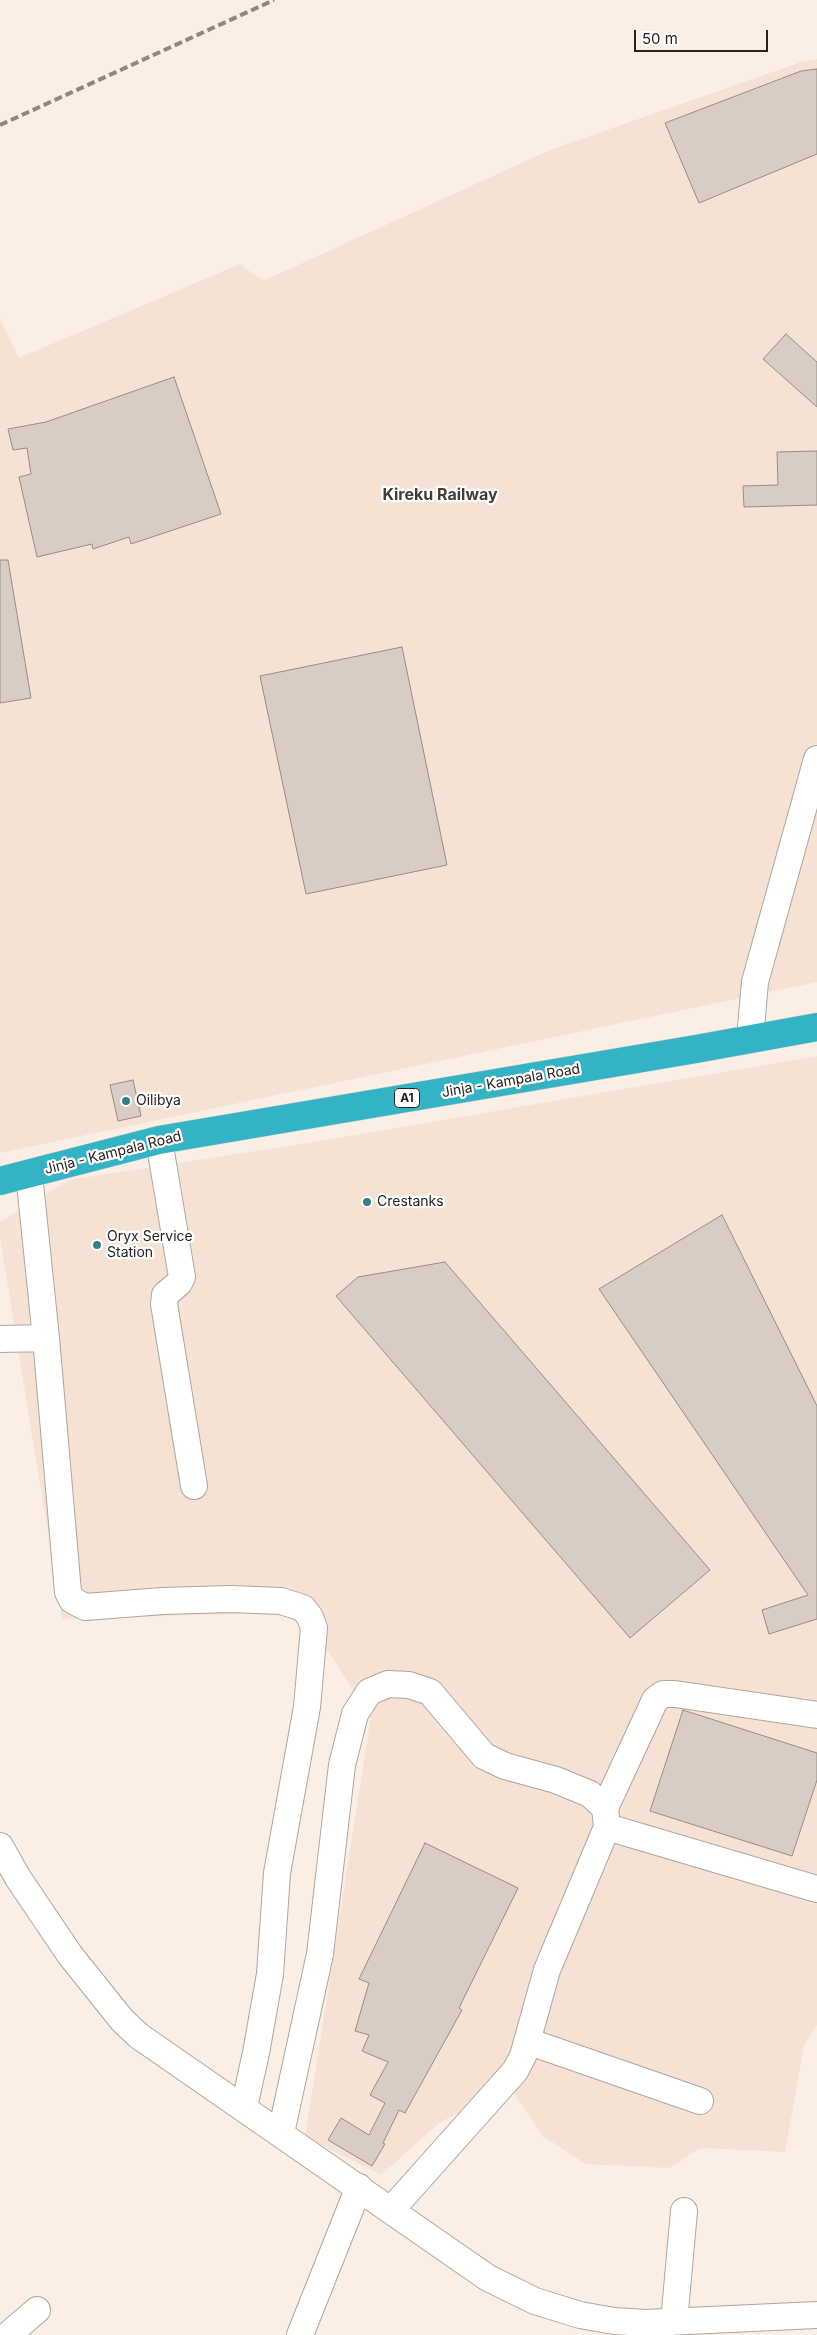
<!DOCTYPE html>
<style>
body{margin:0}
#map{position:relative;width:817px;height:2335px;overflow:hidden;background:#faeee5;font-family:Inter,sans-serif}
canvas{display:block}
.scale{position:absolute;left:634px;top:30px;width:134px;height:22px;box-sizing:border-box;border:2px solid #282320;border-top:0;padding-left:6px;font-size:15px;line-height:18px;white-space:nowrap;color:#282320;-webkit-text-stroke:4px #fefefe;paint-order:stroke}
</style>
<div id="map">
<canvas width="817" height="2335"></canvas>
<div class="scale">50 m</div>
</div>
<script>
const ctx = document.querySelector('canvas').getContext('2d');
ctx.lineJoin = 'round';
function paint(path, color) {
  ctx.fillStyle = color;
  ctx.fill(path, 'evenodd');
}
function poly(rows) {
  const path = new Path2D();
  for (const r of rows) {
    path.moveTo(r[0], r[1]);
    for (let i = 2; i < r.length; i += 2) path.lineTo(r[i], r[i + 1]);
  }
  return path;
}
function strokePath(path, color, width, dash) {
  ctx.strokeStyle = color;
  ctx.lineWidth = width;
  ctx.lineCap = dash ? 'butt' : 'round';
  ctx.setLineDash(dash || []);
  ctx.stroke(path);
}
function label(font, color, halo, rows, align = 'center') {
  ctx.font = font + ' Inter,sans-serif';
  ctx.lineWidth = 4.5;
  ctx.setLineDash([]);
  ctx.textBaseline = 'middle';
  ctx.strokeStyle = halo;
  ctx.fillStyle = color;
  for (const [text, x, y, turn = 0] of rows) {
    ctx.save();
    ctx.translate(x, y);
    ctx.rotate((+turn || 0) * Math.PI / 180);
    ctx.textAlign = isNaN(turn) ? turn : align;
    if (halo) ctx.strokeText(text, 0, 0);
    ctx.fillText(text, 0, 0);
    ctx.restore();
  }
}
paint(poly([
 [817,59,817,982,0,1153,0,319,19,358,240,264,263,281,550,150,801,62],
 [817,1056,817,2025,804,2045,785,2152,700,2148,669,2168,586,2164,543,2136,509,2086,439,2123,381,2175,305,2137,371,1717,302,1612,62,1619,0,1238,0,1222,69,1180,314,1142]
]), '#f5e2d4');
const building = poly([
 [817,69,817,154,699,203,665,123,801,71,817,69],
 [786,334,817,362,817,407,763,359,786,334],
 [174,377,221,514,131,544,129,537,93,549,92,544,37,557,19,477,31,474,27,448,13,450,8,429,46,422,174,377],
 [817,451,817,505,744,507,743,486,778,485,777,452,817,451],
 [0,560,8,560,31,698,0,703,0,560],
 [402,647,447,865,306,894,260,676,402,647],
 [133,1080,141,1116,118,1121,110,1085,133,1080],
 [722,1215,817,1406,817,1619,769,1634,762,1610,808,1595,599,1289,722,1215],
 [445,1262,710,1570,630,1638,336,1296,358,1277,445,1262],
 [683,1710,817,1753,817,1780,792,1856,650,1811,683,1710],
 [425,1843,518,1888,459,2008,462,2010,405,2113,399,2110,383,2143,385,2144,372,2166,328,2140,341,2118,369,2135,385,2103,370,2095,388,2062,362,2051,369,2035,355,2031,369,1983,359,1979,425,1843]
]);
paint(building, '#d8ccc4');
strokePath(building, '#988d85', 1);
const minor = poly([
 [750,1039,755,982,817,759],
 [159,1140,182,1277,179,1283,165,1295,164,1304,194,1486],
 [29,1174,46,1338],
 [0,1339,46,1338,68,1592,72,1600,85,1607,163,1601,231,1599,281,1601,303,1608,310,1617,314,1628,307,1707,277,1873,270,1974,256,2053,244,2107],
 [605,1808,655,1700,663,1694,675,1694,817,1715],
 [0,1846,18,1878,70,1955,122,2020,139,2036,488,2278,535,2301,580,2315,614,2321,645,2323,817,2315],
 [527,2041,700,2101],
 [281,2133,320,1954,342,1765,355,1714,369,1692,388,1684,409,1685,430,1692,484,1756,505,1766,556,1780,590,1794,605,1808,607,1827],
 [391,2210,515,2071,523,2056,547,1970,607,1827,817,1889],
 [674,2322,684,2211],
 [8,2335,37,2310],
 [300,2335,359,2187]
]);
const highway = poly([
 [0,1181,159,1140,696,1049,817,1027]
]);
strokePath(minor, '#b0a59d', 28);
strokePath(highway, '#d0cfce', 29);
strokePath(minor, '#fff', 26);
strokePath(highway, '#33b3c4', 28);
strokePath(poly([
 [0,125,274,0]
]), '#8f8781', 4, [8, 4]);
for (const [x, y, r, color] of [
 [126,1101,5,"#377e88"],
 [367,1202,5,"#377e88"],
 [97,1245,5,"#377e88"]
]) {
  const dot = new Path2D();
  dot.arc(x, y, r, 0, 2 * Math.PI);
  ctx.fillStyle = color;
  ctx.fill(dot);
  strokePath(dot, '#fefefe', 2);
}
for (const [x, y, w] of [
 [407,1098,25]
]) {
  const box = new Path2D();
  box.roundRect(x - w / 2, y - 9.5, w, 19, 4);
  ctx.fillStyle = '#fefefe';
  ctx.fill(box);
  strokePath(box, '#282320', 1);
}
label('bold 12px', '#282320', null, [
 ["A1",407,1098]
]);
label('14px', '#282320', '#fefefe', [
 ["Jinja - Kampala Road",511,1081,-10],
 ["Jinja - Kampala Road",113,1153,-14]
]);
label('14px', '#282320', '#fefefe', [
 ["Oilibya",136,1101],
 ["Crestanks",377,1202],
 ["Oryx Service",107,1237],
 ["Station",107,1253]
], 'left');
label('bold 16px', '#463c35', '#fefefe', [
 ["Kireku Railway",440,495]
]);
</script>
